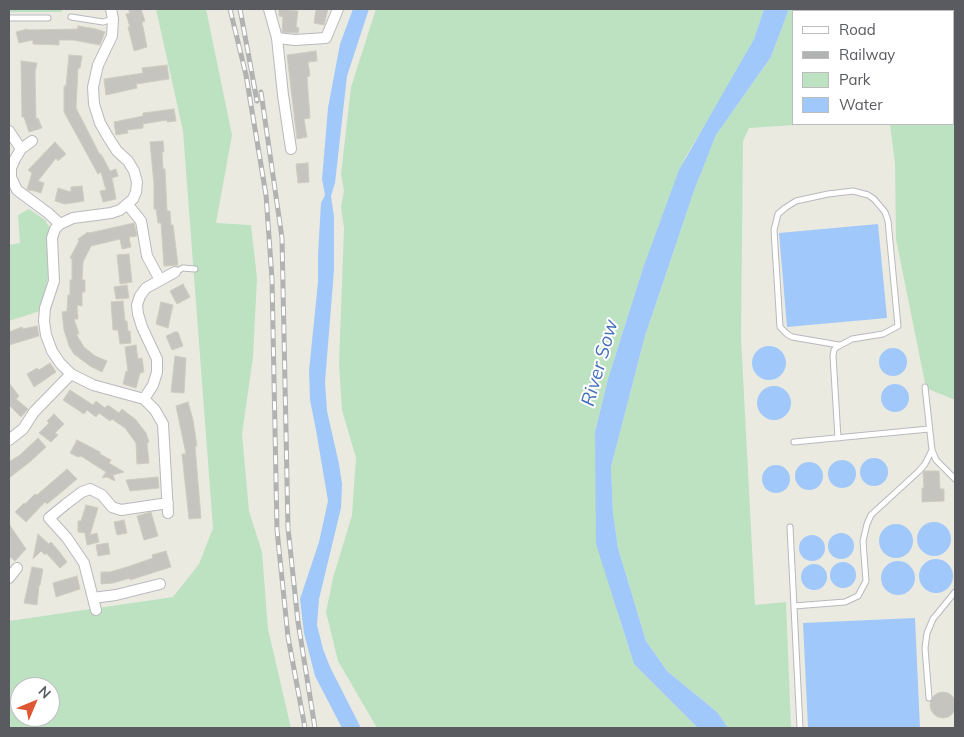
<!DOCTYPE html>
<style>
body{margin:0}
#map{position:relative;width:964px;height:737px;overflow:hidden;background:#ebeae0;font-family:Mulish,sans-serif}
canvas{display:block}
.frame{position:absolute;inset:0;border:10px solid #595b60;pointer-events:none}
.legend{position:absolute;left:792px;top:10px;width:162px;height:115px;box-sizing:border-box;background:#fff;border:1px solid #bdbdbf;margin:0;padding:6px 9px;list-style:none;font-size:15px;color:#595b60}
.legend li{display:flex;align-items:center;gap:10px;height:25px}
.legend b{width:25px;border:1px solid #bdbdbf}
.north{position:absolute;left:10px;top:677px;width:50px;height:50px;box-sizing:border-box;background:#fff;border:1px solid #bdbdbf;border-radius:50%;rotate:45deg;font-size:14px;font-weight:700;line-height:20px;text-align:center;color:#595b60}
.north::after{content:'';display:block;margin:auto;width:18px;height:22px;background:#df5633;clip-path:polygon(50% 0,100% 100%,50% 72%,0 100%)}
</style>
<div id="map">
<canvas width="964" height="737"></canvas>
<div class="frame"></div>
<ul class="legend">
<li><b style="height:6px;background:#fff"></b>Road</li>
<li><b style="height:6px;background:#b1b2b2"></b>Railway</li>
<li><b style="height:14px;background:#bde2c2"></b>Park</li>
<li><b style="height:14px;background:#a1c8fa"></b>Water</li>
</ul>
<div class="north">N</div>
</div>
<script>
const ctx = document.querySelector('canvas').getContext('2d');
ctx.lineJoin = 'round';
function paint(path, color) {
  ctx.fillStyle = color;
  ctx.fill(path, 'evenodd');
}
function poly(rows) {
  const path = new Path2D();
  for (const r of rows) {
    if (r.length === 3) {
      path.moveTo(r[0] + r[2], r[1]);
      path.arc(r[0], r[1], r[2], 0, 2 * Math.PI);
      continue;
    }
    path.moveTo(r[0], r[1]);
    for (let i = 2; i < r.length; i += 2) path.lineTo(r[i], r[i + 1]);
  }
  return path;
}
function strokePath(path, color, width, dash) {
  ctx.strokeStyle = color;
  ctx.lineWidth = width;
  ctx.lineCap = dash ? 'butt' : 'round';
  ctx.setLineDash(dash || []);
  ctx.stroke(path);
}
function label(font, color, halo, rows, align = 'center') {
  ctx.font = font + ' Mulish,sans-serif';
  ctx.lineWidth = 4;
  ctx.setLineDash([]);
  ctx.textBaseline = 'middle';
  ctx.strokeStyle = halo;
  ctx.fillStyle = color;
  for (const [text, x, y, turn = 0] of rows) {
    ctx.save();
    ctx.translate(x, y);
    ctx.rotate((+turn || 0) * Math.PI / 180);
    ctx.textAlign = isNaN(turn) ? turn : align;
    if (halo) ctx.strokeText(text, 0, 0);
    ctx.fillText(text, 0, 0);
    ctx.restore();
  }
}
paint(poly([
 [9,9,62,9,62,12,9,12],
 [156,9,206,9,232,135,216,223,251,225,257,278,253,357,242,434,249,511,262,552,268,629,291,728,9,728,9,621,173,597,199,564,213,528,183,131],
 [20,687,50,687,50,717,20,717],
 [376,9,764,9,754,39,717,105,685,158,643,268,608,379,595,432,619,617,634,664,698,728,377,728,338,661,326,612,333,578,352,515,356,458,342,410,339,364,344,228,341,207,344,191,341,174,351,87],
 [789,9,955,9,955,400,926,388,896,239,895,164,890,124,953,124,953,11,793,11,793,124,810,124,749,128,743,141,741,338,755,605,786,602,791,728,728,728,717,712,667,671,646,641,618,548,613,513,611,467,645,336,695,188,716,135,771,57],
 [29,209,45,220,49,227,48,278,40,311,9,321,9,245,20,243,18,215]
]), '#bde2c2');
paint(poly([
 [353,9,369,9,347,76,335,183,331,196,334,217,334,270,325,382,327,411,339,464,342,484,341,508,319,599,317,625,323,649,330,667,361,728,342,728,315,676,304,633,300,599,319,542,328,501,316,430,310,400,309,371,318,282,318,255,321,203,325,195,322,179,328,108,340,44],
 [764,9,789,9,771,57,716,135,695,188,645,336,611,467,613,513,618,548,646,641,667,671,717,712,728,728,698,728,634,664,596,544,595,432,608,379,643,268,679,170,754,39],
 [878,224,887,318,787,327,779,233],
 [769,363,17],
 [893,362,14],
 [895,398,14],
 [774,403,17],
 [874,472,14],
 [842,474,14],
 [809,476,14],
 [776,479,14],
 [934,539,17],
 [896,541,17],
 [841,546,13],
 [812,548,13],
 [936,576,17],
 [898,578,17],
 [843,575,13],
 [814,577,13],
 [915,618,920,728,808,728,803,623]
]), '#a1c8fa');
const building = poly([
 [128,9,141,9,145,21,142,22,147,47,134,51,128,27,130,27,126,14,130,13,128,9],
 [279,9,298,11,296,27,299,28,298,33,282,32,283,17,279,16,279,9],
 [316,9,328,9,324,25,314,23,316,9],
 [78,26,96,29,105,32,100,45,73,40,59,40,59,45,33,44,33,40,19,43,16,32,27,29,27,30,78,29,78,26],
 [316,51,317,61,308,62,310,76,307,77,310,118,304,119,307,137,297,139,287,55,316,51],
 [69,55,82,56,80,68,78,68,76,108,100,155,101,154,110,171,116,169,118,176,112,178,116,199,103,202,100,191,106,190,101,172,98,174,64,112,64,86,66,86,69,55],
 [21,61,37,63,35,72,36,119,38,118,42,128,29,132,24,117,22,117,21,61],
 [167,65,169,79,136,84,137,88,106,95,104,79,137,74,143,73,142,68,167,65],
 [174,109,176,121,167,122,167,120,143,124,143,128,127,130,128,133,116,135,114,122,143,116,143,113,174,109],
 [163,141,164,152,162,152,163,169,165,169,167,211,170,211,171,225,173,225,178,265,164,266,161,223,158,223,156,209,154,209,154,184,150,142,163,141],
 [55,142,66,154,58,161,56,158,38,181,44,183,41,193,31,190,30,191,27,189,32,173,28,170,55,142],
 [308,163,309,182,298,183,296,164,308,163],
 [82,186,84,201,65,204,55,201,58,188,71,192,71,187,82,186],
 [134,223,137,236,129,237,131,247,122,249,120,239,91,246,83,262,82,280,85,280,85,292,82,292,82,306,77,305,78,319,74,319,79,334,76,334,84,347,95,356,107,361,102,372,90,366,74,354,69,346,64,330,62,312,67,311,68,295,70,295,70,280,72,280,72,259,70,258,79,241,78,239,88,232,89,233,134,223],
 [129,254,132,282,120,284,117,255,129,254],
 [183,284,190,297,177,304,170,291,183,284],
 [127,285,129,298,116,299,114,287,127,285],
 [123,301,125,321,127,321,128,331,130,331,131,343,120,344,118,330,113,330,111,302,123,301],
 [161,302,173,305,168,328,156,324,161,302],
 [37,326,39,336,9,345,9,332,22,327,23,329,37,326],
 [175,332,178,332,183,346,172,350,166,336,175,332],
 [136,345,138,359,142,358,144,372,140,373,136,388,123,384,126,371,128,372,125,347,136,345],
 [175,356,186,358,184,393,171,392,175,356],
 [50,363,56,372,34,387,27,374,37,368,39,370,50,363],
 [9,383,19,396,16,399,28,409,21,417,9,405,9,383],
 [70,390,93,405,96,401,105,408,108,405,119,413,122,409,136,420,146,433,149,442,147,443,149,463,137,464,136,443,125,428,112,419,110,421,99,413,96,417,87,410,84,414,63,400,70,390],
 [188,402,193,420,197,446,195,446,201,518,189,519,182,454,186,454,176,406,188,402],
 [54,414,64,424,55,433,58,435,51,442,39,433,49,423,47,421,54,414],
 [38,438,46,447,31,461,9,478,9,462,20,455,38,438],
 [77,440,100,452,100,454,111,460,109,463,124,472,113,475,115,481,107,477,102,478,106,472,81,456,78,457,70,453,77,440],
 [67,469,77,479,58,495,47,504,45,502,26,522,15,512,24,503,25,504,35,494,37,495,67,469],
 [924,471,939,471,940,489,944,489,944,501,922,502,922,488,924,488,923,473,924,471],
 [158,477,159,488,130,491,126,480,158,477],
 [86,505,98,508,90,535,97,533,99,542,87,545,85,533,78,532,78,521,81,521,86,505],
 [151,512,158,536,144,540,137,516,151,512],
 [124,520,127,533,117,535,114,522,124,520],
 [9,524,26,549,15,561,9,556,9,524],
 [38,534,49,544,51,542,58,550,67,562,60,568,46,553,45,555,41,551,33,559,38,534],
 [108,543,110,554,98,556,96,545,108,543],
 [166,551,171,567,130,580,130,578,113,583,101,584,101,572,110,572,127,567,153,558,152,555,166,551],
 [32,567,43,569,40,585,37,587,39,586,37,605,24,603,32,567],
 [77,576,80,589,56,597,53,583,77,576],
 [943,705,13]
]);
paint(building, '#c6c4be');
strokePath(building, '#cfccbf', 1);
const service = poly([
 [71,17,103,22,113,19],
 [9,18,48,18],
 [175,272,183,268,195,269],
 [925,387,932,450,936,460,955,479],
 [838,438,833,356,834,350,837,347,852,339,883,334,898,326,888,221,885,212,874,199,868,195,853,191,828,194,796,201,785,208,778,214,774,230,780,327,787,334,792,337,839,345],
 [794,442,929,429],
 [790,527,800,728],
 [794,606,845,602,858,596,866,581,863,541,867,524,871,515,919,471,925,464,932,450],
 [929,698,925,648,927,633,933,619,955,592]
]);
const minor = poly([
 [111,9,113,19,112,36,98,65,93,87,94,104,100,123,108,137,117,151,128,161,134,171,137,182,136,192,133,199,120,210,111,213,73,218,60,224,55,229,52,238,54,281,45,308,44,321,46,335,52,351,60,363,71,374,93,385,144,399,155,410,163,424,168,513],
 [269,9,277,38,295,40,326,38,338,9],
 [277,38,283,95,291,149],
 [9,131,21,149],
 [32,141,21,149,15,159,11,168,11,177,17,190,48,213,60,224],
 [128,205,141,221,147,256,160,280],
 [144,399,153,385,157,372,157,359,142,327,138,314,137,305,140,296,146,288,175,272],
 [9,440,23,429,34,412,71,374],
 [9,578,17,568],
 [93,598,116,595,160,584],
 [96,610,84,563,67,538,49,518,66,504,82,492,90,489,102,495,112,507,121,510,168,503]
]);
strokePath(service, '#b8b9be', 7);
strokePath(minor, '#b8b9be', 12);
strokePath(service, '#fff', 5);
strokePath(minor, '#fff', 10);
const rail = poly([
 [230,9,246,75,266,195,272,279,277,530,288,637,305,728],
 [240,9,257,101],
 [261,92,282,238,288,528,298,622,315,728]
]);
strokePath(rail, '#b1b2b2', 5);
strokePath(rail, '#fff', 3, [9]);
label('italic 19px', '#4670bb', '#fff', [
 ["River Sow",600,363,-74]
]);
</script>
